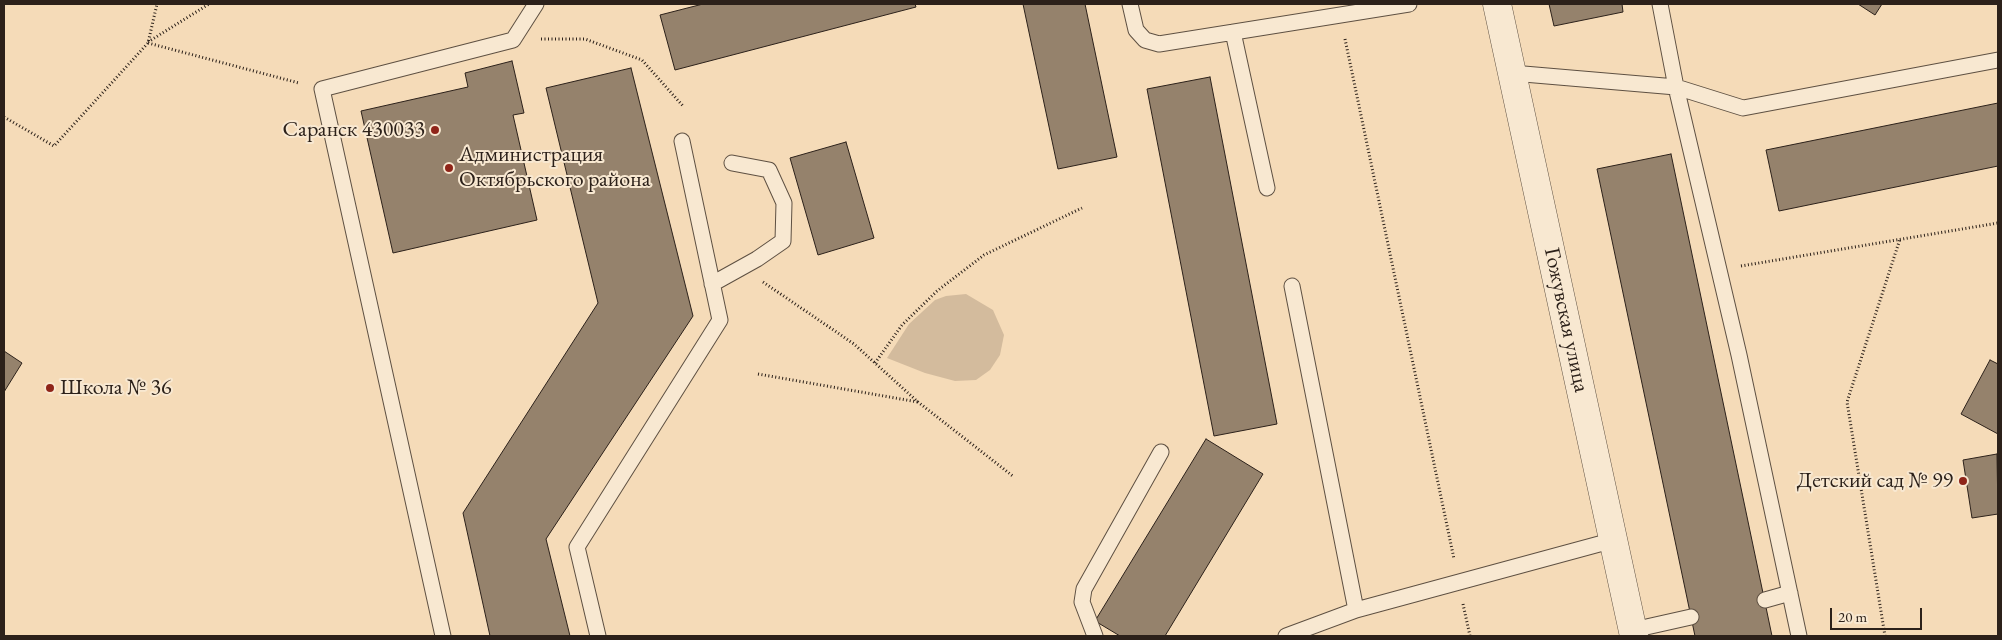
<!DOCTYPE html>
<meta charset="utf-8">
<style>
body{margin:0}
#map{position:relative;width:2002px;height:640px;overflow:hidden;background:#f5dbb8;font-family:"EB Garamond",serif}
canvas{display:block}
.frame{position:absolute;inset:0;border:5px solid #2c211a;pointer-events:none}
.scale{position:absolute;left:1830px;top:608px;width:92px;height:22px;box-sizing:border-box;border:2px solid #2c211a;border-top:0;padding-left:6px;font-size:15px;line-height:18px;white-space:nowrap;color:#2c211a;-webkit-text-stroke:4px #f8e8d1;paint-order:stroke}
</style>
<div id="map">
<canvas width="2002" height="640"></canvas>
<div class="frame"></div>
<div class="scale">20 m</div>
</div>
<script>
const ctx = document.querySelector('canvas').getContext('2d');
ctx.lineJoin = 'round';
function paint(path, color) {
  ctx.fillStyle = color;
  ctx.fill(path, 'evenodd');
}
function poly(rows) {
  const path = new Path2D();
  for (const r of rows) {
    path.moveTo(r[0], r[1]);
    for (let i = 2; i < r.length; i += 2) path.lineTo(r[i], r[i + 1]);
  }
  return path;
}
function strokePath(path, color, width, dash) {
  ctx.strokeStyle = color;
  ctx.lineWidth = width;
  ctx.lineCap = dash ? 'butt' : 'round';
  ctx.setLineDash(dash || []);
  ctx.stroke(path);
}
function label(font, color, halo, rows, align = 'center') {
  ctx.font = font + ' "EB Garamond",serif';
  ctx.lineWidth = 4;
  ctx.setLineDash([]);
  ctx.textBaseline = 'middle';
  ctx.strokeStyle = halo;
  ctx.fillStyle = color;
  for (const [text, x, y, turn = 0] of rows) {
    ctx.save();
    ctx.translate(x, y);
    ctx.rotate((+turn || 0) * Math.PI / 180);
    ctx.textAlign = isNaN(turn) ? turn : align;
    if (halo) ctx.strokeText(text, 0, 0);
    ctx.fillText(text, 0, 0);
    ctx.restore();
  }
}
paint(poly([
 [966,294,993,310,1004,335,1000,355,990,370,976,380,955,381,925,373,887,358,909,324,935,300,946,296]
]), '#d3bb9d');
const building = poly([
 [703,4,915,4,916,7,675,70,660,15,703,4],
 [1023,4,1085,4,1117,157,1058,169,1023,4],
 [1549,4,1622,4,1623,12,1554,26,1549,4],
 [1858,4,1882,4,1875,15,1858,4],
 [512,61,524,113,513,115,537,220,393,253,361,111,468,87,465,73,512,61],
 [631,68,693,316,546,539,570,636,490,636,463,513,598,303,546,88,631,68],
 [1210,77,1277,424,1214,436,1147,89,1210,77],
 [1998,103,1998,166,1779,211,1766,150,1998,103],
 [846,142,874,238,818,255,790,158,846,142],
 [1671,154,1772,636,1695,636,1597,169,1671,154],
 [4,351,22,363,4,392,4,351],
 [1990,360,1998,364,1998,434,1961,414,1990,360],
 [1206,439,1263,474,1165,636,1120,636,1095,621,1206,439],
 [1997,454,1998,514,1972,518,1963,460,1997,454]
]);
paint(building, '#95826c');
strokePath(building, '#2c211a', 1);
const lane = poly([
 [1130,4,1136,30,1145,40,1159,44,1409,4],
 [1660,4,1676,87,1739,355,1799,636],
 [1233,32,1267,188],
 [1512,73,1676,87,1743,108,1998,60],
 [712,284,757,259,783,241,784,203,769,170,732,163],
 [1292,286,1356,610],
 [1765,600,1790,593],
 [1633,630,1691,617],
 [443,636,322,89,513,40,536,4],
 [598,636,577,547,720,320,682,141],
 [1095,636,1082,602,1084,589,1161,452],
 [1286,636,1356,610,1614,540]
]);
const street = poly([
 [1497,4,1634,636]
]);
strokePath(lane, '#5e5042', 17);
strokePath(street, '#5e5042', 29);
strokePath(poly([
 [541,39,585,39,642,60,683,106],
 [1345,39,1454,559],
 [148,42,209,4],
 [148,43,299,83],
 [4,117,54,146,148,43,157,4],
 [1741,266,1998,223],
 [763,282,854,344,918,402,1014,477],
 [875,363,902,325,937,291,984,255,1082,208],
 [758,374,918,402],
 [1463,604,1470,636],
 [1885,636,1847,402,1900,239]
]), '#2c211a', 3, [1, 2.5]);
strokePath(lane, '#f8e8d1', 15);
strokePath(street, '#f8e8d1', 28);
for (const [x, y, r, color] of [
 [435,130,5,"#8f2418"],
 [449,168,5,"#8f2418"],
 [50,388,5,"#8f2418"],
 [1963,481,5,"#8f2418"]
]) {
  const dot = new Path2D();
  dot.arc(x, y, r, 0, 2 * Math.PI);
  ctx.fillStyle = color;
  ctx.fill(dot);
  strokePath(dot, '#f8e8d1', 2);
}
label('22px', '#2c211a', '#f8e8d1', [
 ["Саранск 430033",425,130],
 ["Администрация",459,155,"left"],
 ["Октябрьского района",459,180,"left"],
 ["Школа № 36",60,388,"left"],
 ["Детский сад № 99",1953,481]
], 'right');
label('22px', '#2c211a', '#f8e8d1', [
 ["Гожувская улица",1566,320,78]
]);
</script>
